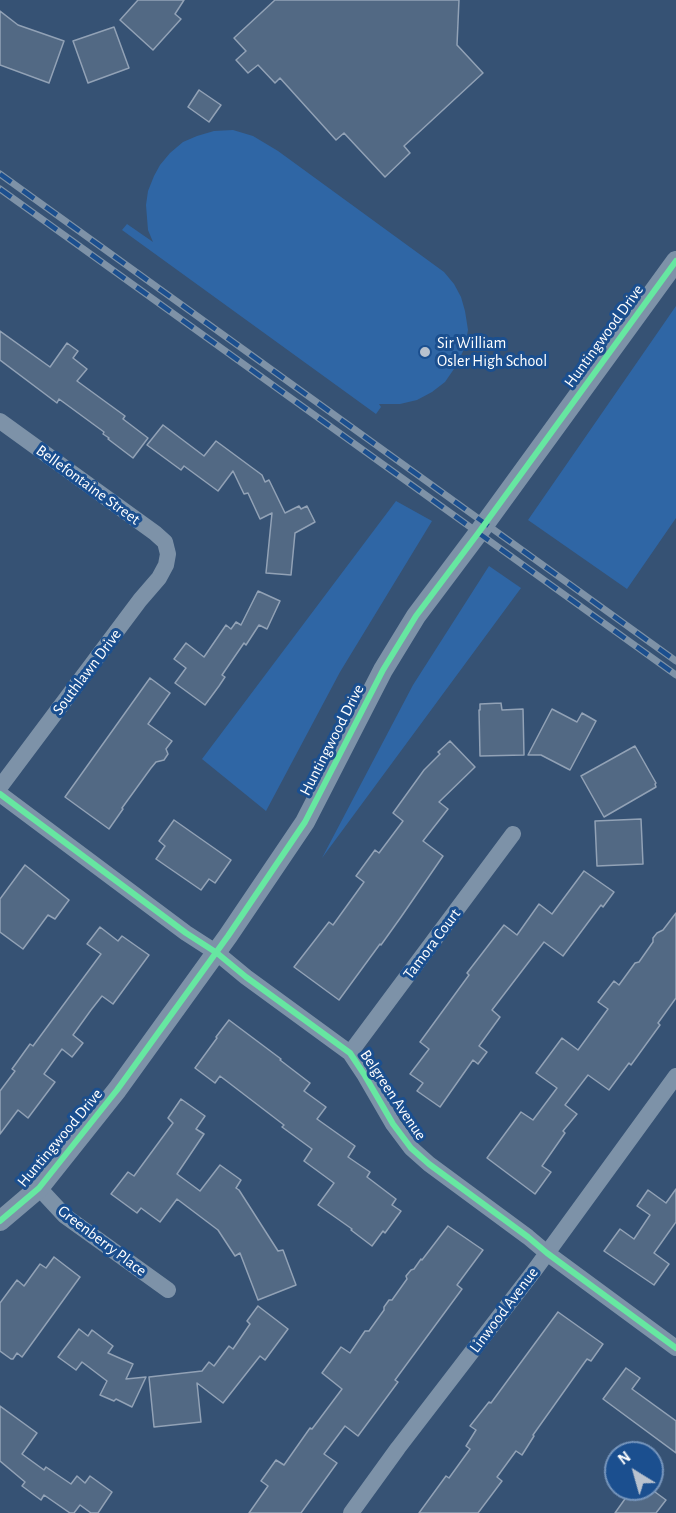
<!DOCTYPE html>
<style>
body{margin:0}
#map{position:relative;width:676px;height:1513px;overflow:hidden;background:#365274;font-family:"Alegreya Sans",sans-serif}
canvas{display:block}
.north{position:absolute;left:604px;top:1441px;width:60px;height:60px;box-sizing:border-box;background:#1b4f8f;border:2px solid #7695bc;border-radius:50%;rotate:323deg;font-size:16px;font-weight:700;line-height:24px;text-align:center;color:#fff}
.north::after{content:'';display:block;margin:auto;width:21px;height:27px;background:#b9c2ce;clip-path:polygon(50% 0,100% 100%,50% 72%,0 100%)}
</style>
<div id="map">
<canvas width="676" height="1513"></canvas>
<div class="north">N</div>
</div>
<script>
const ctx = document.querySelector('canvas').getContext('2d');
ctx.lineJoin = 'round';
function paint(path, color) {
  ctx.fillStyle = color;
  ctx.fill(path, 'evenodd');
}
function poly(rows) {
  const path = new Path2D();
  for (const r of rows) {
    path.moveTo(r[0], r[1]);
    for (let i = 2; i < r.length; i += 2) path.lineTo(r[i], r[i + 1]);
  }
  return path;
}
function strokePath(path, color, width, dash) {
  ctx.strokeStyle = color;
  ctx.lineWidth = width;
  ctx.lineCap = dash ? 'butt' : 'round';
  ctx.setLineDash(dash || []);
  ctx.stroke(path);
}
function label(font, color, halo, rows, align = 'center') {
  ctx.font = font + ' "Alegreya Sans",sans-serif';
  ctx.lineWidth = 6;
  ctx.setLineDash([]);
  ctx.textBaseline = 'middle';
  ctx.strokeStyle = halo;
  ctx.fillStyle = color;
  for (const [text, x, y, turn = 0] of rows) {
    ctx.save();
    ctx.translate(x, y);
    ctx.rotate((+turn || 0) * Math.PI / 180);
    ctx.textAlign = isNaN(turn) ? turn : align;
    if (halo) ctx.strokeText(text, 0, 0);
    ctx.fillText(text, 0, 0);
    ctx.restore();
  }
}
paint(poly([
 [233,130,253,136,278,151,444,272,454,284,461,297,465,311,468,330,465,347,456,366,445,382,432,392,417,400,400,404,379,404,381,407,376,414,122,230,127,224,153,242,148,230,146,205,148,191,154,176,160,165,170,153,183,142,197,136,214,131],
 [676,306,676,518,627,589,528,520],
 [396,501,432,521,340,672,266,811,202,759],
 [489,566,521,588,322,858,413,685]
]), '#2f66a5');
const building = poly([
 [138,0,184,0,175,14,181,19,153,50,120,20,138,0],
 [275,0,459,0,457,45,483,73,404,146,410,153,385,177,344,133,336,140,280,78,275,83,258,65,248,73,236,60,246,51,234,38,275,0],
 [0,11,18,25,64,41,49,83,0,65,0,11],
 [114,27,129,68,88,83,73,41,114,27],
 [199,90,221,105,209,122,188,107,199,90],
 [0,331,50,367,67,343,78,351,73,358,87,369,77,381,125,416,123,419,148,438,133,458,108,439,109,438,103,434,104,432,59,399,57,403,0,360,0,331],
 [163,425,204,456,216,441,262,475,265,482,269,480,285,513,299,506,301,509,307,506,315,522,295,533,291,575,266,573,272,513,260,519,248,493,244,494,233,471,218,491,184,466,181,470,147,445,163,425],
 [258,591,280,601,267,629,259,625,246,645,244,643,222,675,225,677,219,686,205,705,175,683,186,668,174,659,186,643,204,657,226,625,231,629,236,622,241,625,258,591],
 [150,678,170,693,148,724,172,741,166,749,168,754,164,760,156,762,151,768,122,808,123,809,109,829,65,797,150,678],
 [501,703,502,710,523,709,524,755,480,756,479,710,480,710,480,704,501,703],
 [552,709,577,722,582,713,596,721,570,770,541,755,528,755,552,709],
 [450,741,475,767,439,802,448,809,423,841,443,856,401,917,381,945,380,944,339,1000,294,967,329,922,333,925,364,882,356,876,375,850,379,853,403,821,393,813,424,770,440,754,438,752,450,741],
 [635,746,656,783,655,784,656,787,604,817,581,776,635,746],
 [641,819,643,864,597,866,595,821,641,819],
 [174,820,231,860,215,883,209,879,201,890,156,859,165,846,159,841,174,820],
 [25,865,69,900,55,919,48,915,23,949,0,932,0,899,25,865],
 [584,871,614,892,603,907,601,905,563,956,544,942,492,1010,500,1017,479,1046,487,1052,478,1064,473,1060,440,1107,417,1091,423,1083,410,1074,429,1049,420,1042,469,975,467,973,504,925,517,935,539,904,552,914,584,871],
 [676,913,676,998,658,1023,660,1025,631,1065,629,1063,609,1090,588,1075,565,1105,577,1114,563,1131,565,1133,542,1166,551,1172,535,1194,487,1158,521,1112,533,1120,557,1088,536,1073,562,1038,578,1050,608,1009,598,1002,614,981,619,985,635,963,639,962,653,942,653,938,657,933,663,930,676,913],
 [100,927,118,941,122,936,149,955,113,1004,102,996,91,1010,73,1035,83,1043,72,1057,62,1049,44,1074,55,1082,28,1118,18,1110,0,1134,0,1091,15,1071,12,1069,30,1044,33,1046,101,954,87,944,100,927],
 [229,1020,281,1059,280,1060,310,1083,304,1091,326,1107,317,1119,355,1146,348,1157,370,1172,367,1177,396,1199,392,1205,401,1211,385,1233,383,1231,372,1246,351,1230,352,1229,318,1205,334,1183,304,1161,312,1149,282,1127,284,1125,220,1076,215,1083,195,1068,217,1038,216,1037,229,1020],
 [181,1099,205,1116,196,1129,204,1134,177,1174,200,1191,220,1165,241,1180,236,1188,239,1190,278,1251,283,1250,296,1285,258,1300,240,1253,235,1256,218,1230,177,1199,160,1222,141,1208,137,1213,111,1194,128,1172,134,1176,173,1123,168,1118,181,1099],
 [676,1189,676,1222,654,1253,669,1264,654,1285,604,1251,620,1229,634,1239,650,1215,637,1206,648,1190,666,1203,676,1189],
 [448,1226,483,1250,457,1285,462,1289,395,1380,398,1382,358,1436,345,1426,324,1454,337,1463,301,1513,249,1513,268,1486,261,1481,276,1460,284,1465,310,1428,312,1429,342,1389,322,1373,341,1347,350,1353,365,1331,369,1331,384,1310,384,1307,389,1300,392,1300,407,1279,406,1276,411,1270,414,1269,421,1259,422,1260,448,1226],
 [54,1257,80,1277,22,1357,17,1353,13,1359,11,1359,0,1351,0,1303,17,1280,24,1286,40,1264,46,1268,54,1257],
 [258,1306,288,1329,265,1360,260,1356,223,1403,197,1383,201,1422,154,1427,149,1377,202,1371,209,1362,214,1366,229,1346,233,1349,250,1324,247,1321,258,1306],
 [558,1312,603,1344,591,1361,587,1359,533,1435,534,1436,522,1455,516,1451,497,1477,502,1481,478,1513,419,1513,446,1476,449,1478,470,1449,466,1446,476,1430,470,1426,489,1402,491,1403,558,1312],
 [79,1329,88,1336,92,1330,113,1346,108,1353,133,1364,126,1379,146,1377,132,1407,116,1399,114,1401,100,1395,107,1381,82,1362,76,1370,58,1357,79,1329],
 [626,1368,640,1378,632,1389,676,1421,676,1453,603,1399,626,1368],
 [0,1406,37,1433,22,1454,44,1470,46,1467,71,1484,77,1476,85,1483,90,1476,112,1492,98,1513,91,1513,80,1505,74,1513,70,1513,44,1495,41,1500,22,1486,25,1482,0,1461,0,1406],
 [632,1489,651,1489,666,1500,656,1513,615,1513,632,1489]
]);
paint(building, '#526984');
strokePath(building, '#92a2b6', 1.5);
strokePath(poly([
 [0,421,155,533,165,542,168,554,166,565,159,578,140,600,0,787],
 [0,794,186,933,217,953,246,977,350,1053,364,1074,393,1124,411,1148,429,1164,528,1237,547,1253,676,1348],
 [350,1053,513,834],
 [39,1188,65,1216,168,1290],
 [351,1513,398,1448,534,1271,676,1076]
]), '#7d92a8', 16);
strokePath(poly([
 [0,1221,39,1188,117,1090,228,936,305,822,383,670,416,616,479,532,676,261]
]), '#7d92a8', 20);
const rail = poly([
 [0,174,676,661],
 [0,189,676,675]
]);
strokePath(rail, '#7e92a7', 7);
strokePath(rail, '#1b4f8f', 4.5, [14]);
strokePath(poly([
 [0,794,186,933,217,953,246,977,350,1053,364,1074,393,1124,411,1148,429,1164,528,1237,547,1253,676,1348],
 [0,1221,39,1188,117,1090,228,936,305,822,383,670,416,616,479,532,676,261]
]), '#66e7a1', 6);
for (const [x, y, r, color] of [
 [425,352,6,"#b9c2ce"]
]) {
  const dot = new Path2D();
  dot.arc(x, y, r, 0, 2 * Math.PI);
  ctx.fillStyle = color;
  ctx.fill(dot);
  strokePath(dot, '#1b4f8f', 2);
}
label('16px', '#fff', '#1b4f8f', [
 ["Huntingwood Drive",604,336,-54],
 ["Bellefontaine Street",88,485,36],
 ["Southlawn Drive",87,672,-53],
 ["Huntingwood Drive",332,740,-63],
 ["Tamora Court",432,944,-53],
 ["Belgreen Avenue",393,1095,56],
 ["Huntingwood Drive",60,1138,-50],
 ["Greenberry Place",102,1241,37],
 ["Linwood Avenue",504,1310,-53]
]);
label('16px', '#fff', '#1b4f8f', [
 ["Sir William",437,343],
 ["Osler High School",437,361]
], 'left');
</script>
